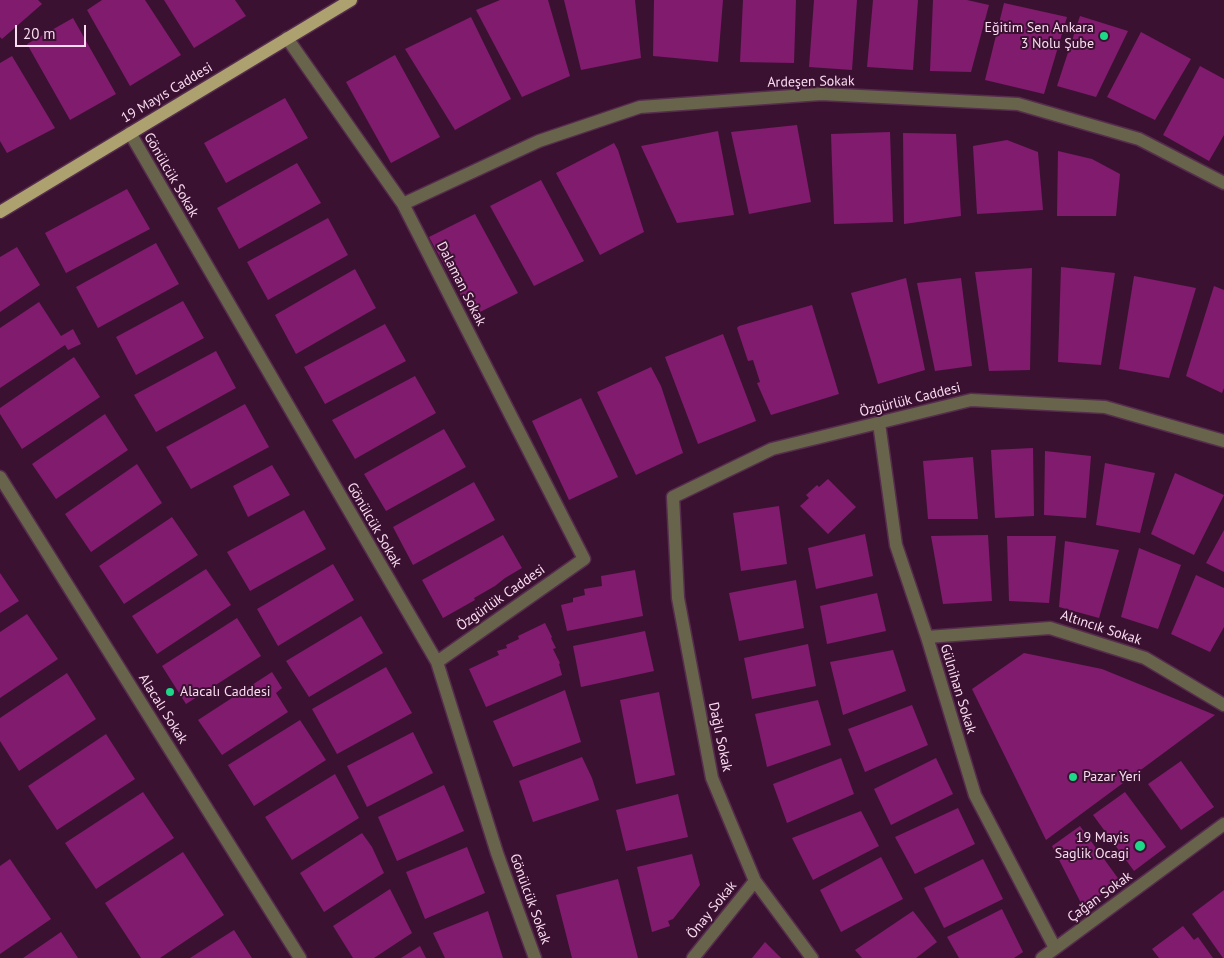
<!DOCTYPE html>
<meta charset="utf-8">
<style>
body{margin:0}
#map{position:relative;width:1224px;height:958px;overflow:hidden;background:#3b1132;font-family:"PT Sans",sans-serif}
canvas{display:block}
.scale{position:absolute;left:15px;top:25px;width:71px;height:22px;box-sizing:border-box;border:2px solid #f9dcf0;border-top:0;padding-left:6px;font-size:15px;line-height:18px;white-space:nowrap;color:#f9dcf0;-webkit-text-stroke:4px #3b1132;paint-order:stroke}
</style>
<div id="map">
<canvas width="1224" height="958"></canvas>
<div class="scale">20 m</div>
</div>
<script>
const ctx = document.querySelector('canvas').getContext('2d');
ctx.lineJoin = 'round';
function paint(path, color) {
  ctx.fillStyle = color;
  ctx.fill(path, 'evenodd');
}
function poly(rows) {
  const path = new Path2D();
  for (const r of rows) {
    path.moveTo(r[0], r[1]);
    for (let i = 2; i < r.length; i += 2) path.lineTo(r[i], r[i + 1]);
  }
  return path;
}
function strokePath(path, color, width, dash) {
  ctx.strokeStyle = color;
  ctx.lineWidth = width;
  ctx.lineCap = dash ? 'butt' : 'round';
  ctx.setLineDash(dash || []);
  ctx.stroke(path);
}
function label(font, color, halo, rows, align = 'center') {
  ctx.font = font + ' "PT Sans",sans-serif';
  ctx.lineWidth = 4;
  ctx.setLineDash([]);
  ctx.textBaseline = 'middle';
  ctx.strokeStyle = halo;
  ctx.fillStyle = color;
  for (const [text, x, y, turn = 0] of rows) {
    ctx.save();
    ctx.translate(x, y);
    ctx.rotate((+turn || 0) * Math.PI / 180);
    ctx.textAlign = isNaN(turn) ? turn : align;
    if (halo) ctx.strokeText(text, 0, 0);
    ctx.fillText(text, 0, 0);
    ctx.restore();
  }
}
paint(poly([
 [0,0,38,0,42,4,2,39,0,37],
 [102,0,145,0,181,55,130,86,87,10],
 [164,0,235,0,246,16,194,48],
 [500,0,548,0,570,76,522,97,476,10],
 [564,0,635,0,641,58,581,70],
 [654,0,723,0,718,62,653,56],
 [743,0,796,0,794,63,740,62],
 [814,0,857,0,852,70,809,67],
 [873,0,918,0,913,70,867,67],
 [933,0,967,0,989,5,971,72,930,71],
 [1004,3,1067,17,1044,94,985,80],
 [1080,16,1128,31,1096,97,1057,86],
 [471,17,511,99,455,130,405,49],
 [73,18,116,94,70,120,27,44],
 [1141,32,1191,59,1155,120,1107,97],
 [395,55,440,137,391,163,346,82],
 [12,56,55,128,7,153,0,141,0,63],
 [1200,66,1224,79,1224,135,1209,161,1163,135],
 [285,98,308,138,226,183,204,143],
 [797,125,811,202,749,214,731,132],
 [718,131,734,215,677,223,641,146],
 [890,132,893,222,834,224,831,134],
 [903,133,956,134,961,216,904,224],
 [1007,140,1038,152,1043,210,977,214,973,146],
 [614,143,618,150,644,232,600,255,556,173],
 [1058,151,1092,159,1120,174,1116,216,1057,216],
 [297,163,321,203,239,249,217,208],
 [541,180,584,261,534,286,490,206],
 [127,189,150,229,66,273,45,233],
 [475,214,518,293,472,316,429,237],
 [328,218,348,255,268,300,247,262],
 [156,243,179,284,98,328,76,287],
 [17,247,40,285,0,312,0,257],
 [1061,267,1115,273,1101,365,1058,362],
 [1032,268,1030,370,989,371,975,272],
 [355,269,376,308,296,354,275,315],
 [1134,276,1196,288,1169,378,1119,369],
 [906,278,925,370,878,384,851,293],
 [961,278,972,366,935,371,917,283],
 [1214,286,1224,290,1224,388,1222,393,1186,376],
 [183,301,204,338,136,375,116,337],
 [39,302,61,336,73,329,81,344,68,350,65,345,0,388,0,328],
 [812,305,839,394,771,415,757,383,760,382,753,360,748,361,737,328,739,326],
 [385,324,406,361,325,404,304,367],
 [723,334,756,421,698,444,665,357],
 [216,351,236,388,156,432,134,395],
 [74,357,100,397,22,449,0,414,0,408],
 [651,367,661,386,683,453,636,475,597,392],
 [415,376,436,413,355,459,332,420],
 [581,398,618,477,569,500,532,421],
 [245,404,269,447,191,489,166,447],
 [105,414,128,450,56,499,32,464],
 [444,429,466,467,386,511,364,474],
 [1033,448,1034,516,995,518,991,450],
 [1045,451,1091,456,1086,518,1044,515],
 [973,457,978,519,928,519,923,461],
 [1105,463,1155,473,1140,533,1096,525],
 [137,464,162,503,91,552,65,514],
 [272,465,290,495,248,517,233,486],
 [1175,473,1224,495,1194,555,1151,534],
 [828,479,856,507,828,534,800,506,809,498,806,495,817,485,819,487],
 [474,482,495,520,413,565,393,527],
 [779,506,787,564,741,571,733,513],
 [304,510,326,549,250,591,227,552],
 [172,517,198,555,124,604,99,566],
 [1224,530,1224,572,1206,563],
 [865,534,873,576,816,589,808,548],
 [503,535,522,568,505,578,495,586,474,598,475,600,443,618,422,580],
 [988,535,992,601,943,604,931,536],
 [1007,536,1056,536,1049,603,1009,601],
 [1065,541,1119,550,1099,618,1059,607],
 [1139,548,1181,565,1158,629,1121,617],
 [333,564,354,600,278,646,257,609],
 [206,569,231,605,157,654,132,616],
 [635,570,643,616,567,631,561,605,573,602,573,598,585,595,584,589,602,586,601,576],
 [0,573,19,601,0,613],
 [1196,575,1224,588,1224,627,1210,652,1171,634],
 [796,580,804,628,739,641,729,593],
 [877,593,886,631,827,644,820,606],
 [27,614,58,659,0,698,0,632],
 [361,616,383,653,309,697,286,661],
 [237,618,261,656,186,704,162,666],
 [545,623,552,637,551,638,556,648,553,649,560,663,559,664,562,675,486,707,469,669,499,655,497,651,507,648,506,645,519,639,518,636],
 [645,631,654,671,581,687,573,646],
 [808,644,816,686,752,699,744,658],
 [893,650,906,691,843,715,830,662],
 [1024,653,1102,669,1215,715,1046,840,972,689],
 [386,667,412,713,337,754,312,709],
 [272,672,282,688,276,693,288,712,222,755,198,720],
 [67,673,96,719,19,771,0,741,0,718],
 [565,690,581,742,513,767,493,721],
 [659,692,675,775,636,784,620,700],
 [818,700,831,745,767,767,755,714],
 [912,705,928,745,865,772,848,729],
 [300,720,326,760,254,806,228,765],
 [413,732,433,773,367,807,347,766],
 [106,734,135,779,57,830,28,786],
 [582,757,592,778,599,800,533,822,519,781],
 [841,758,854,794,787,823,773,784],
 [936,758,953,794,891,825,874,789],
 [1181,761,1214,807,1181,830,1148,784],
 [335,774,359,818,292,860,265,817],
 [444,785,464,831,397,861,378,817],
 [143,792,174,838,96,889,65,843],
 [1125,792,1166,847,1134,871,1093,815],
 [678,794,688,837,626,851,616,810],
 [958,808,975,844,915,874,895,837],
 [861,811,879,846,813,880,792,838],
 [1080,826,1120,881,1083,907,1052,846],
 [362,833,372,847,384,873,324,912,300,873],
 [467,847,485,893,425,919,406,872],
 [183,852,224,915,160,958,141,958,105,903],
 [692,854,700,885,673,919,668,921,670,926,652,932,637,867],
 [881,857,903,899,841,932,820,890],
 [10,859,51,919,0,954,0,866],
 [983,859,1003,899,944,928,924,888],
 [618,879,638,958,572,958,556,895],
 [390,889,412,933,374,958,353,958,333,926],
 [1224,890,1224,958,1223,958,1192,914],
 [1002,909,1023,952,1014,958,959,958,947,937],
 [488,911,503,958,445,958,433,933],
 [913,911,937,942,916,958,862,958,855,950],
 [1183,926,1194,940,1198,937,1213,958,1159,958,1152,949],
 [234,930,252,958,190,958],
 [61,932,78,958,23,958],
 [765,942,781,958,752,958],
 [420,946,426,958,401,958]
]), '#811b6e');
const minor = poly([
 [287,38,403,204,584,559,437,662],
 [130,133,437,662,497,853,535,958],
 [403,204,539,141,640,107,821,94,1018,104,1139,139,1224,183],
 [879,423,896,545,927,637,975,795,1055,948],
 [0,477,300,958],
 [927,637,1050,628,1145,658,1224,705],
 [693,958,755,881],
 [812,958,755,881,712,778,678,598,673,497,772,449,971,400,1105,407,1224,441],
 [1042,958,1224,824]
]);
const major = poly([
 [0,212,351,0]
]);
strokePath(minor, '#562d4d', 15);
strokePath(major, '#562d4d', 15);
strokePath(minor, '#68634b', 12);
strokePath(major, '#aca16f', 12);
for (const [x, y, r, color] of [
 [1104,36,5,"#1dd888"],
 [170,692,5,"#1dd888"],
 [1073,777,5,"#1dd888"],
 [1140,846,6,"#1dd888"]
]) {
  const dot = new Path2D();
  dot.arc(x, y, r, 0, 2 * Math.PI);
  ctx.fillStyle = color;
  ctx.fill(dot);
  strokePath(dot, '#3b1132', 2);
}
label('14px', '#f9dcf0', '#3b1132', [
 ["Eğitim Sen Ankara",1094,28],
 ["3 Nolu Şube",1094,44],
 ["Alacalı Caddesi",180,692,"left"],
 ["Pazar Yeri",1083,777,"left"],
 ["19 Mayis",1129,838],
 ["Saglik Ocagi",1129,854]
], 'right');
label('14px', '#f9dcf0', '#3b1132', [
 ["Ardeşen Sokak",811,82,-1],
 ["19 Mayıs Caddesi",167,93,-31],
 ["Gönülcük Sokak",171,175,60],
 ["Dalaman Sokak",461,284,63],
 ["Özgürlük Caddesi",910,400,-14],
 ["Gönülcük Sokak",374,525,60],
 ["Özgürlük Caddesi",501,598,-35],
 ["Altıncık Sokak",1101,628,18],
 ["Gülnihan Sokak",958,689,73],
 ["Alacalı Sokak",163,709,58],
 ["Dağlı Sokak",720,737,78],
 ["Çağan Sokak",1100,897,-36],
 ["Gönülcük Sokak",530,899,70],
 ["Önay Sokak",712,910,-51]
]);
</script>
